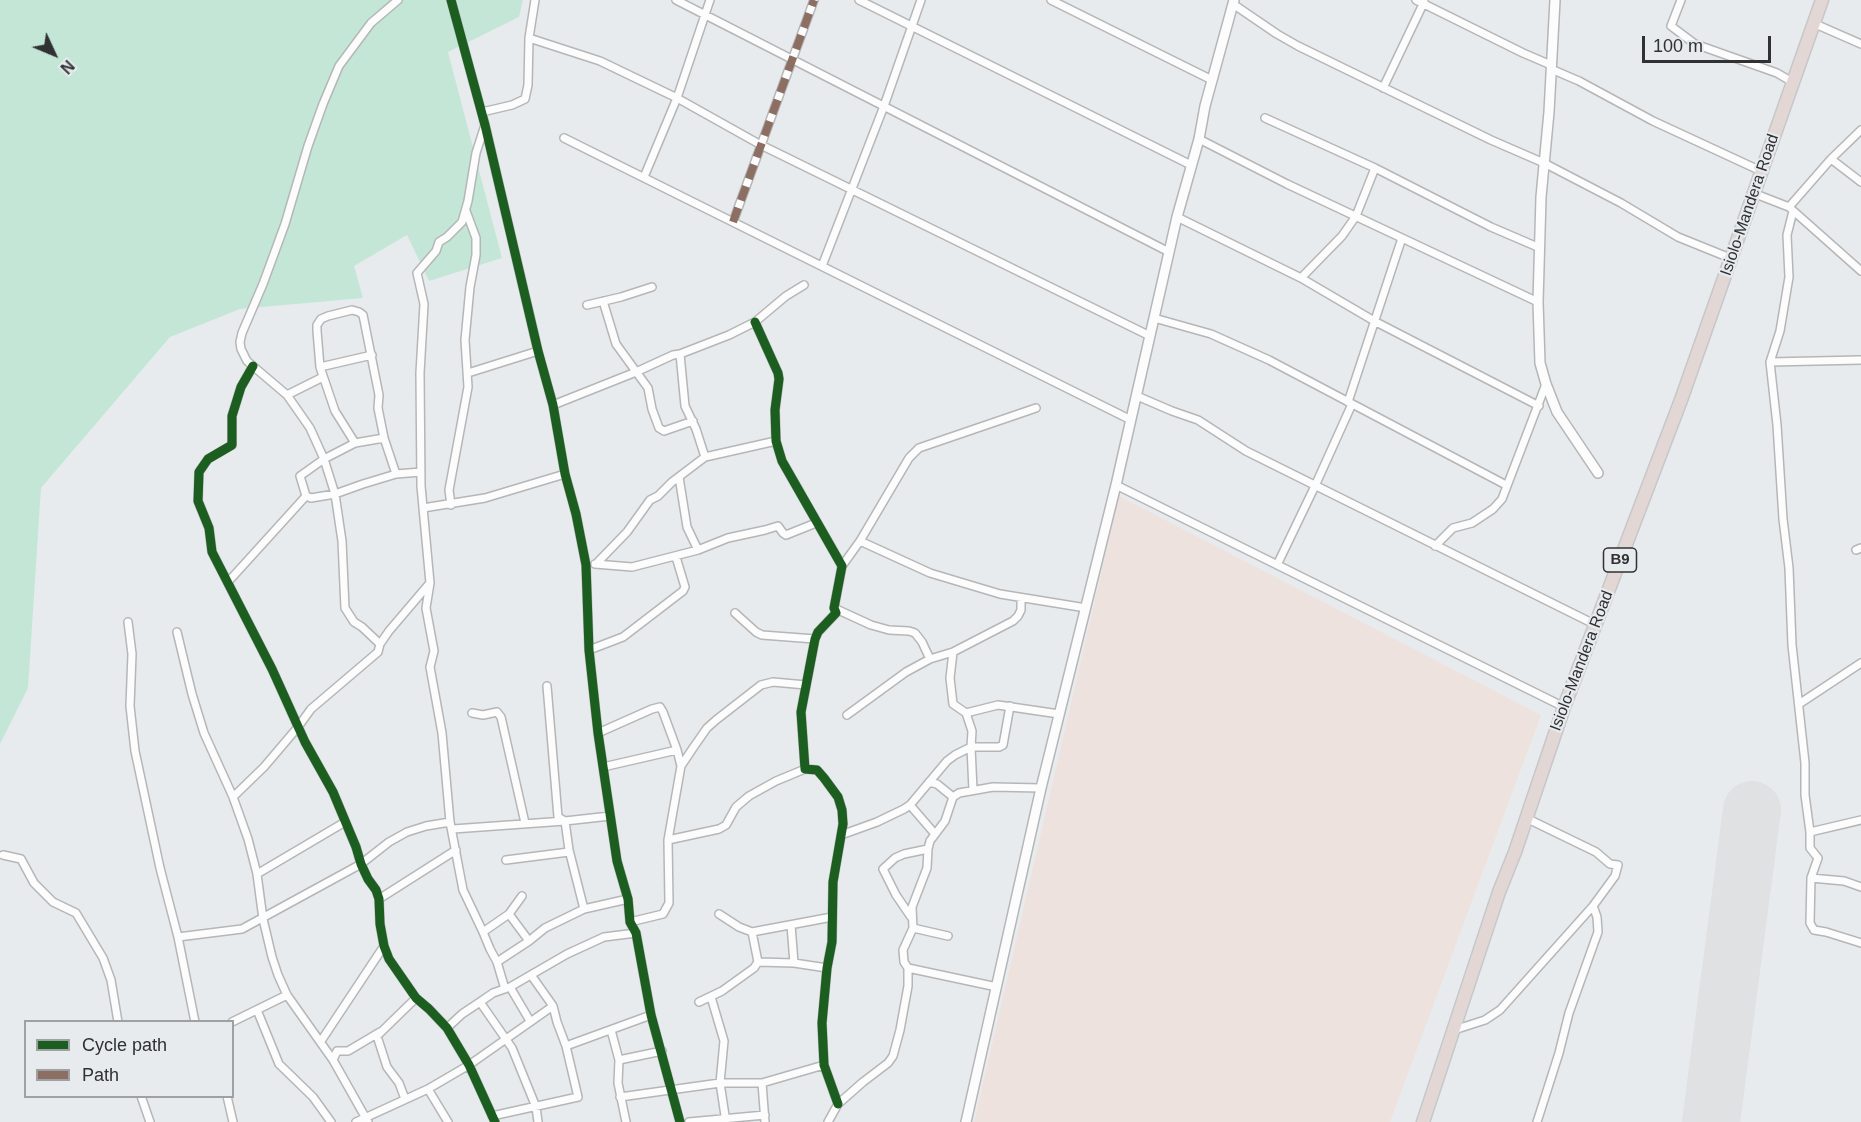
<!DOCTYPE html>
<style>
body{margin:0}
#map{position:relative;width:1861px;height:1122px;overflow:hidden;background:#e8ebed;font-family:Helvetica,sans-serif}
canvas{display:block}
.legend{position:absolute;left:24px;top:1020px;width:210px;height:78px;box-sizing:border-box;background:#e7ebee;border:2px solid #9da1a3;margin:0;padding:8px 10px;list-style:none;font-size:18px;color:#2f3132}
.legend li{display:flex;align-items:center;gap:12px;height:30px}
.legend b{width:30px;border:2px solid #9da1a3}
.north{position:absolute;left:24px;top:24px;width:60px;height:60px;-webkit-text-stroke:4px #e7ebee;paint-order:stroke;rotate:134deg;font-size:16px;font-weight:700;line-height:24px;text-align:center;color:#2f3132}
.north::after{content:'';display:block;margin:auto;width:21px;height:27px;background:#2f3132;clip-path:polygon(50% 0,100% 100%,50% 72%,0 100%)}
.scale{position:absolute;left:1642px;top:36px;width:129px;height:27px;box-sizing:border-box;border:3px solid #2f3132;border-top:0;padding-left:8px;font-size:18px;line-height:21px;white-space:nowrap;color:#2f3132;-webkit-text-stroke:4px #e7ebee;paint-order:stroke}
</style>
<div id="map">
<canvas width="1861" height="1122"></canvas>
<ul class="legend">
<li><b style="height:8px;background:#1b5e20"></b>Cycle path</li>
<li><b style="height:8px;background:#8d6e63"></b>Path</li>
</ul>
<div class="north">N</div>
<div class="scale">100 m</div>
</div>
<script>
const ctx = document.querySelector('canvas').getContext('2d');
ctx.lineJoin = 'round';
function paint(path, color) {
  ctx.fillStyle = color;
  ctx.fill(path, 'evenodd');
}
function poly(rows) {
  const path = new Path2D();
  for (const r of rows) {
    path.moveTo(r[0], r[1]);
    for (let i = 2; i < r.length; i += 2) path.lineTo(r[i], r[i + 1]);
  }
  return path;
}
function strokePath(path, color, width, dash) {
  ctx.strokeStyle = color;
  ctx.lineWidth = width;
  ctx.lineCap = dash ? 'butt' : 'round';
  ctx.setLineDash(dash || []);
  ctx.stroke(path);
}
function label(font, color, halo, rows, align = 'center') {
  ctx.font = font + ' Helvetica,sans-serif';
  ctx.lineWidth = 4.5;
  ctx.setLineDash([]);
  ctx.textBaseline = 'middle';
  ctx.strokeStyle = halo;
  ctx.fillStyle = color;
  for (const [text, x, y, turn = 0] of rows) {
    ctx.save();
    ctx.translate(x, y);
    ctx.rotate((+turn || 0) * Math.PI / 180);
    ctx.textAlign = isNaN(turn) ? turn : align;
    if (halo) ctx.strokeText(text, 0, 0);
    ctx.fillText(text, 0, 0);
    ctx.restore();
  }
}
paint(poly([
 [1119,496,1541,715,1390,1122,974,1122]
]), '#eee2de');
paint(poly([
 [0,0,523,0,519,17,448,52,502,258,429,281,407,235,354,266,363,298,240,309,170,337,41,488,28,688,0,744]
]), '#c4e6d7');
strokePath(poly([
 [1711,1122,1752,810]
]), '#dfe1e2', 58);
const street = poly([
 [451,0,485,125,538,351,553,405,565,474,576,514,586,565,589,650,598,733,617,861,628,899,630,922,636,933,651,1015,680,1122],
 [676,0,1169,252],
 [859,0,1191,165],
 [1051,0,1212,80],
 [1416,0,1523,53,1551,65],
 [1681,0,1671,26,1695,44,1777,73,1794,83],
 [1233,4,1277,34,1298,46,1491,140,1544,163,1621,203,1678,237,1730,258],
 [1813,23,1861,44],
 [529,38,600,61,677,98,761,145,1150,336],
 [1551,69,1579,81,1653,121,1761,171],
 [1383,88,1424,2],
 [482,112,512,105,525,99,528,85,529,38,535,0],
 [1265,118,1375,168,1491,227,1540,248],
 [485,125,476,153,468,201,462,222,447,237,439,242,436,251,417,273,424,304,420,373,421,486,430,583,426,608,434,651,430,667,442,733,450,822,463,890,483,932,490,949,497,962,505,989],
 [564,138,1131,420],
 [1199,139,1287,184,1538,302],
 [1831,159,1861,182],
 [644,177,677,98,710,0],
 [1753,193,1789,207,1861,271],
 [1789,207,1831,159,1861,130],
 [1793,211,1787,235,1789,277,1780,331,1770,362,1777,425,1783,519,1789,568,1792,645,1805,763,1805,795,1810,832,1810,848,1818,858,1811,878,1844,881,1861,887],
 [1177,217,1301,278,1376,322,1539,406],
 [733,222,814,0],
 [822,266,884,106,921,0],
 [1301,278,1342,236,1356,216,1375,168],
 [603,301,616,344,648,388,652,409,659,428,664,431,693,421],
 [587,305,621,297,652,287],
 [1154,318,1211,334,1269,360,1506,485],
 [755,322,778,373,779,379,775,410,776,441,782,461,842,566,834,608,836,613,818,632,815,639,801,712,805,769,817,770,824,778,838,797,842,810,843,824,833,882,832,942,827,968,822,1023,824,1065,838,1104],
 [1770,362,1861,360],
 [253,366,241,387,232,416,232,445,208,459,199,472,198,501,209,528,212,552,272,669,305,742,333,792,356,847,361,864,368,879,376,890,379,899,380,924,384,946,389,959,416,998,429,1009,447,1028,469,1065,495,1122],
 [320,367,372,355],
 [468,373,538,351],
 [287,395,323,377],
 [1137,396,1172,411,1198,420,1246,451,1596,625],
 [1348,402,1402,238],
 [553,405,636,372,673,355,680,354,729,335,755,322,786,296,804,285],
 [384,438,355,443,335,411,320,367,317,331,317,325,321,319,328,316,352,310,359,312,363,315,379,395,378,408,384,438,396,474],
 [355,443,324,459,300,476,306,496,311,498,335,494,363,484,396,474,421,472],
 [705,457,776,441],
 [679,477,687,527,698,550],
 [1116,485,1564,707],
 [451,505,449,490,468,387,465,340,470,287,476,255,476,238,466,211],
 [423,508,485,498,565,474],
 [860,541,930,573,1000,594,1086,608],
 [1435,546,1453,528,1472,523,1493,509,1502,499,1546,384],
 [1856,550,1861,548],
 [595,564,632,567,698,550,728,538,765,530,778,526,783,533,786,535,816,523],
 [596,564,627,532,650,500,658,496,672,482,705,457,696,429,685,406,680,354],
 [1277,565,1315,486,1352,404],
 [842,566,860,541,909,458,919,448,1036,408],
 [228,582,306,496],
 [834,608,871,625,889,630,909,631,915,633,922,642,930,659],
 [735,613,756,632,762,635,815,639],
 [128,622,132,654,130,706,135,751,160,868,178,937,195,1022],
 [177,632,192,694,204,733,233,797,248,839,257,874,263,919,272,957,278,975,287,995,333,1060,368,1122],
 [380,644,362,627,354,622,345,608,342,541,335,494,324,459,310,428,287,395,247,361,241,349,240,342,242,333,263,284,285,224,308,146,323,104,339,66,371,23,398,0],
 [589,650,623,637,683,591,685,587,676,557],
 [953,652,950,678,953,704,966,713,972,731,971,747,973,790],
 [547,686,558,817,565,821,569,850,584,909],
 [1799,704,1861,663],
 [472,713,483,715,497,712,501,717,525,823],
 [966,713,998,705,1059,714],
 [847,715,906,672,930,659,953,652,1013,621,1018,616,1021,610,1021,598],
 [598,733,652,709,660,707,663,712,677,750,681,766],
 [603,767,677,750],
 [929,782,937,784,953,797],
 [233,797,264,767,298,727,311,709,378,652,380,644,389,631,429,584],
 [910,805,935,834],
 [453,829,565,821,610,816],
 [1810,832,1861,820],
 [841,835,877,822,904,809,910,805,947,761,955,755,971,747,999,747,1003,745,1010,706],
 [668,840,719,829,726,825,736,807,749,796,776,781,805,769],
 [3,855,21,859,34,883,53,902,76,913,103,958,111,980,118,1022],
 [506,860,569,852],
 [257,874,345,822],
 [1811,878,1810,923,1814,930,1826,932,1861,943],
 [379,899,456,850],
 [509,914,529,941],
 [719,914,739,927,752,932,832,917],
 [911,917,896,895,883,869,895,858,904,854,928,849],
 [630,922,663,914,669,903,668,840,681,766,693,748,707,728,716,720,761,685,773,682,806,685],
 [791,925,794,963],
 [913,928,948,936],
 [483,932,509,914,522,896],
 [178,937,242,929,361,864,389,842,407,832,426,826,450,822],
 [497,962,529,941,545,928,584,909,628,899],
 [758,962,794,963,827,968],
 [908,968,997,987],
 [510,987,530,1021],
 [711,997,724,1041,720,1083,726,1122],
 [480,1002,512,1048,536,1107,538,1122],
 [699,1002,722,991,754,968,758,962,752,932],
 [257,1010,279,1064,313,1097,331,1122],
 [232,1022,287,995],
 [447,1028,462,1014,480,1002,493,993,510,987,567,954,604,937,636,933],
 [611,1030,619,1060,618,1083,626,1122],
 [1454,1030,1485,1020,1500,1010,1593,906,1615,876,1618,865,1610,864,1596,852,1526,818],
 [321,1041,384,946],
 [566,1046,651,1015],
 [333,1060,337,1051,348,1051,380,1032],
 [619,1060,662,1051],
 [762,1083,765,1122],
 [428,1089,448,1122],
 [141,1096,150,1122],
 [227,1096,233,1122],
 [620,1097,720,1083,762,1083,824,1065],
 [405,1099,399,1083,387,1067,377,1036,416,998],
 [492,1116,578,1097,566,1046,557,1022,553,1006],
 [356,1122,428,1089,469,1065,553,1006,531,975],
 [689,1122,765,1115],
 [828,1122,838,1104,863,1082,888,1063,893,1056,900,1030,908,986,908,968,904,962,903,950,913,928,912,907,927,868,928,849,930,841,945,821,953,797,959,793,993,787,1041,788],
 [1537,1122,1559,1053,1569,1013,1598,932,1597,917,1593,906]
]);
const secondary = poly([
 [1555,0,1549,112,1541,197,1538,302,1540,363,1546,384,1557,412,1598,473],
 [966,1122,1041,788,1116,485,1177,217,1199,139,1205,106,1234,0]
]);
const highway = poly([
 [1423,1122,1499,892,1515,852,1564,707,1681,400,1822,0]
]);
strokePath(street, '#b4b6b8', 10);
strokePath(secondary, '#b4b6b8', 12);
strokePath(highway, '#c5c7c8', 15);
strokePath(street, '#fcfcfc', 7);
strokePath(secondary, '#fcfcfc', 9);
strokePath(highway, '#e2d7d5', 12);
strokePath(poly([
 [733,222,814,0]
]), '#8d6e63', 8, [15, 8]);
strokePath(poly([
 [451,0,485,125,538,351,553,405,565,474,576,514,586,565,589,650,598,733,617,861,628,899,630,922,636,933,651,1015,680,1122],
 [755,322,778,373,779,379,775,410,776,441,782,461,842,566,834,608,836,613,818,632,815,639,801,712,805,769,817,770,824,778,838,797,842,810,843,824,833,882,832,942,827,968,822,1023,824,1065,838,1104],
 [253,366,241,387,232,416,232,445,208,459,199,472,198,501,209,528,212,552,272,669,305,742,333,792,356,847,361,864,368,879,376,890,379,899,380,924,384,946,389,959,416,998,429,1009,447,1028,469,1065,495,1122]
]), '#1b5e20', 9);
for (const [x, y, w] of [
 [1620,560,33]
]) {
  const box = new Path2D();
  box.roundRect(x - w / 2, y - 12, w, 24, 4.5);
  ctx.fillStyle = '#e7ebee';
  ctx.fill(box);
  strokePath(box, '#2f3132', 1.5);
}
label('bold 15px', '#2f3132', null, [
 ["B9",1620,560]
]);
label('16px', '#2f3132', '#e7ebee', [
 ["Isiolo-Mandera Road",1750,205,-71],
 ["Isiolo-Mandera Road",1582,661,-69]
]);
</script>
